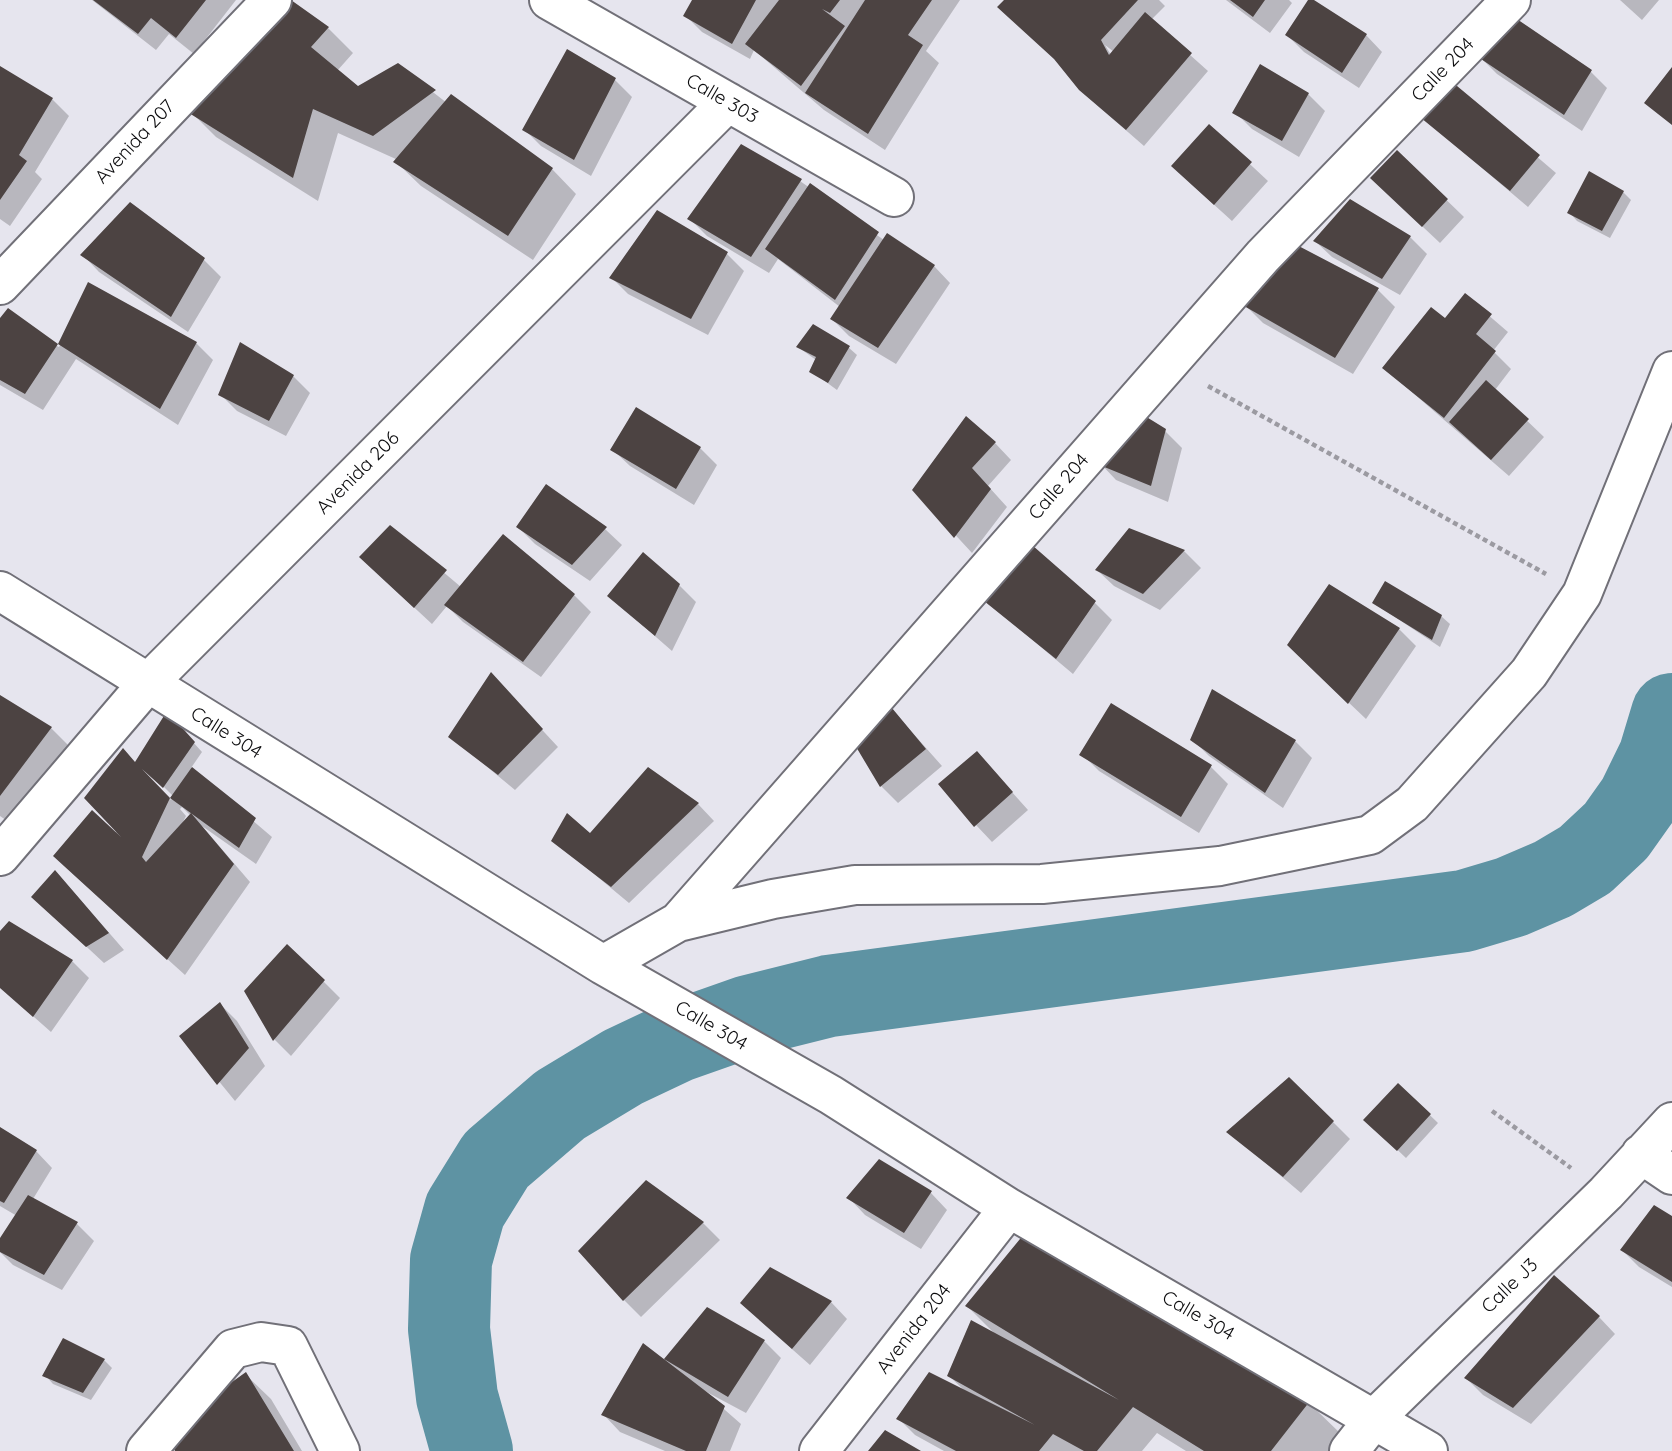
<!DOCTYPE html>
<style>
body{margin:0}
canvas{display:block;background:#e6e5ee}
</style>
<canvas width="1672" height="1451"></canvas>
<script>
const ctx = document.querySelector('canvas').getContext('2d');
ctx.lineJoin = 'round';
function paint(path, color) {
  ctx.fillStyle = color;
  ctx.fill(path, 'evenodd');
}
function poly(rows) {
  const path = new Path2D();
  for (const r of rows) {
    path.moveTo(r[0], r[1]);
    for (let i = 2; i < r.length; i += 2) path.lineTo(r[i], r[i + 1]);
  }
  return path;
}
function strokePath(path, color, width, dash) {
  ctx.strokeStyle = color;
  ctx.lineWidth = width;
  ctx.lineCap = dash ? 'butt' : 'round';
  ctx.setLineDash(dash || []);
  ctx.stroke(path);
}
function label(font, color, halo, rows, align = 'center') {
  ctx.font = font + ' Quicksand,sans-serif';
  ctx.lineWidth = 7;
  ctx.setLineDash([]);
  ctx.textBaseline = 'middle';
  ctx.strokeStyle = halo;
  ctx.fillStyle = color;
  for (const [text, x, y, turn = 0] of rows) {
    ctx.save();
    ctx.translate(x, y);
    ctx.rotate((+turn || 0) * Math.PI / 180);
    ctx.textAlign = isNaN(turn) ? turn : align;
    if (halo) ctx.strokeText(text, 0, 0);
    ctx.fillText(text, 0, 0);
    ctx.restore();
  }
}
paint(poly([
 [92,0,236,0,194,54,169,34,156,50],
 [694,0,960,0,926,51,939,63,885,150,824,110,754,50,750,59,702,32,685,15],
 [1006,0,1159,0,1165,6,1151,20,1208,71,1144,146,1098,106],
 [1105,45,1114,52,1111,55],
 [1226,0,1289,0,1292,3,1270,33],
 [1311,0,1366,35,1382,52,1359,88,1304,52,1287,35],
 [1620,0,1659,0,1642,20],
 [328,28,353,53,337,71,358,88,398,65,447,103,552,169,576,194,533,260,421,186,396,162,398,160,338,133,318,201,216,137,191,112],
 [568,51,615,80,632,97,591,176,541,146,524,129],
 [1480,57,1590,71,1607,88,1582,131,1497,74],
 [0,68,52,99,69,116,35,172,42,179,10,226,0,219],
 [1445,78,1556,173,1528,207,1417,113],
 [1308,94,1325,111,1299,157,1252,129,1235,112],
 [1209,126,1268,181,1232,221,1190,183],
 [1397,152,1464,217,1440,243,1389,195],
 [800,181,884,240,934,266,950,283,896,364,849,336,832,319,840,307,778,259,769,273,707,236,690,219],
 [1623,192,1631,200,1610,238,1577,221,1569,212],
 [658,212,727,254,744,271,708,335,628,294,611,277],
 [1410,237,1427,254,1400,295,1332,257,1315,241],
 [1291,244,1378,290,1395,307,1353,374,1263,323,1246,306],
 [83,255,204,260,221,277,188,332,99,272],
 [89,285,196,343,213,360,178,425,76,359,43,410,0,385,0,320,59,347],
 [1465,295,1508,332,1493,351,1511,369,1495,390,1544,437,1509,476,1384,368,1445,320],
 [798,347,848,347,857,355,837,390,811,371,816,360],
 [293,376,310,393,286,436,237,411,220,394],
 [1165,431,1182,448,1168,502,1116,480,1100,463],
 [995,443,1011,460,988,486,1007,507,972,553,914,490],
 [700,448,717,465,694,505,630,466,613,450],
 [390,527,461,587,574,595,591,612,541,677,463,622,447,606,432,624,378,574],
 [518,527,605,529,622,545,590,581,535,544],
 [1130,530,1184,551,1201,568,1160,610,1114,586,1097,570],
 [679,585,696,602,672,651,609,596],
 [986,601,1095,603,1112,620,1073,674],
 [1374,603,1441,616,1450,624,1440,647],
 [1399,629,1416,646,1366,719,1306,662],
 [507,692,558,747,515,790,451,737],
 [0,697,51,728,76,753,19,829,0,816],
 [887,704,942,766,898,803,881,786,851,736],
 [1111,706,1211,767,1228,784,1199,833,1099,771,1082,754],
 [175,722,202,752,191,768,272,837,256,864,202,826,250,882,185,975,72,873,118,830,123,751,171,800,173,796,138,761],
 [182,807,191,816,182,824,186,816,180,809],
 [1192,739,1295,741,1312,758,1283,808,1209,756],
 [977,753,1028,810,992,842,976,825],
 [698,804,714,821,629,903,553,840,590,835],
 [72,890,124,950,104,963,33,897],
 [0,934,72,961,89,978,51,1032,0,987],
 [323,981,340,998,291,1056,275,1040,246,991],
 [220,1004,237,1021,265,1066,235,1101,182,1036],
 [1399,1085,1438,1123,1406,1158,1366,1120],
 [1333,1122,1350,1139,1301,1193,1229,1132],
 [0,1129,36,1151,52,1168,33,1199,77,1224,94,1241,62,1290,13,1265,0,1252,0,1242,17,1216,0,1206],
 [646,1182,703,1223,720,1240,641,1317,624,1300],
 [931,1193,947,1210,921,1249,865,1215,849,1198],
 [1672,1218,1672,1287,1639,1267,1622,1250],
 [831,1302,847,1319,810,1365,759,1320],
 [967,1306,1309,1403,1341,1434,1328,1451,1186,1451,1157,1433,1142,1451,944,1451,915,1435,898,1418,965,1391,949,1376,994,1333],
 [707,1309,764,1341,781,1358,746,1413,701,1389,741,1424,730,1451,665,1451,620,1432,604,1415,664,1361],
 [1599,1317,1615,1334,1531,1424,1483,1395,1466,1378],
 [64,1340,104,1360,112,1368,91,1400,53,1384,45,1375],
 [246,1375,271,1399,302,1451,177,1451]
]), '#0003');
strokePath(poly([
 [472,1451,457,1397,449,1329,451,1260,465,1210,496,1160,560,1105,623,1067,678,1041,749,1016,829,996,1464,911,1511,897,1553,879,1585,860,1616,831,1638,800,1659,757,1672,714]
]), '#5e93a3', 82);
paint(poly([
 [93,0,206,0,176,38,151,18,138,34],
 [291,0,329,27,311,47,358,86,398,63,436,90,373,136,313,109,293,178,189,113],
 [692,0,756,0,732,44,683,16],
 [779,0,840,0,830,13,822,9,845,26,801,86,745,44],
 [865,0,932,0,908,35,923,45,868,134,805,93],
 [1004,0,1138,0,1101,40,1109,55,1145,12,1192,53,1126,130,1079,90,1054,59,997,7],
 [1230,0,1265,0,1253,17],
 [1308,0,1314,0,1367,34,1342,73,1285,35],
 [1508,13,1592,70,1564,115,1478,57],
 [567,49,616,78,574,160,522,130],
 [1260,64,1309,93,1282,141,1232,113],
 [0,66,53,98,19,155,27,161,0,200],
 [1672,67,1672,125,1644,103],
 [1445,76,1540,155,1510,191,1415,113],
 [451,94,553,168,508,236,393,162],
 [1209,124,1252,162,1214,205,1171,166],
 [741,144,802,179,751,257,687,219],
 [1397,150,1448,199,1422,227,1370,178],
 [1589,171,1624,191,1602,231,1567,213],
 [810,183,879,232,835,300,765,249],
 [1350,199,1411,236,1382,279,1313,241],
 [130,202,205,258,171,317,80,255],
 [657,210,728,252,691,319,609,278],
 [887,233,935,265,878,348,830,319],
 [1291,242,1379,288,1335,358,1244,306],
 [88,282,197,342,160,409,58,344],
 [1465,293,1492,314,1476,334,1496,351,1444,418,1382,368,1431,307,1445,318],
 [8,308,58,344,25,394,0,380,0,318],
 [813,324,850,346,828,383,809,372,816,357,796,347],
 [240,342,294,375,269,421,218,395],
 [1486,380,1529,419,1491,460,1449,422],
 [636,407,701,447,676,489,610,450],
 [1132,408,1166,429,1151,486,1097,464],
 [966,416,996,442,972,468,991,489,954,538,912,490],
 [546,484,607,527,572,565,516,527],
 [390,525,447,570,414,608,359,557],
 [1129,528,1185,550,1143,594,1095,570],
 [503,534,575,594,523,662,444,605],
 [1032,545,1096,601,1056,659,984,601],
 [643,552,680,584,655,636,607,596],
 [1385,581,1442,615,1432,640,1372,603],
 [1329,584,1400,628,1348,704,1287,645],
 [491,672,543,729,498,775,448,737],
 [1212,689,1296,740,1265,793,1190,740],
 [0,695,52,727,0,796],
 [887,702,926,749,880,787,849,735],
 [1111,703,1212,765,1181,817,1079,755],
 [167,711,195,742,163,788,142,769,170,798,142,857,146,862,191,813,234,864,167,960,53,856,92,810,121,837,84,798,123,748,135,762],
 [977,751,1013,792,974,827,938,784],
 [192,767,256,818,239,848,170,798],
 [648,767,699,803,611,887,551,841,567,813,590,833],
 [55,870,109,933,86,947,31,897],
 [9,921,73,960,33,1017,0,988,0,931],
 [287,944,325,980,273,1041,244,991],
 [220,1002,249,1048,217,1085,179,1036],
 [1289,1077,1334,1121,1283,1177,1226,1132],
 [1398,1083,1431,1114,1397,1151,1363,1120],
 [0,1127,37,1150,4,1203,0,1201],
 [879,1159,932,1191,904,1233,846,1198],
 [646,1180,704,1222,623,1301,578,1251],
 [28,1195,78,1222,44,1275,0,1252,0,1238],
 [1654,1205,1672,1216,1672,1282,1620,1250],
 [1029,1228,1310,1401,1271,1451,1204,1451,1133,1407,1097,1451,1084,1451,1053,1434,1039,1451,956,1451,896,1419,929,1372,1035,1425,947,1376,971,1320,1119,1400,965,1306],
 [770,1267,832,1301,792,1349,740,1303],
 [1554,1275,1600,1316,1513,1408,1464,1378],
 [707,1307,765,1340,728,1397,664,1359],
 [63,1338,105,1359,83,1393,42,1376],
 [643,1343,725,1406,706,1451,686,1451,601,1415],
 [246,1372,294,1451,175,1451,165,1430],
 [885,1430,921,1451,868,1451]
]), '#4c4342');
const minor = poly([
 [549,0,894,197],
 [0,285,272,0],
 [0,591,603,965,831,1095,1009,1208,1428,1451],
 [0,856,147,684,728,102],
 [678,922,773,899,855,885,1042,884,1220,866,1370,835,1412,804,1529,673,1582,594,1672,371],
 [603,965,678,922,1263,256,1511,0],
 [1641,1154,1672,1175],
 [146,1451,233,1349,261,1342,288,1346,340,1451],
 [819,1451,1009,1208],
 [1349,1451,1375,1418,1606,1193,1672,1122]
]);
strokePath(minor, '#717078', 42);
strokePath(poly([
 [1208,386,1546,574],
 [1492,1111,1571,1168]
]), '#9b9aa1', 4.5, [5, 3.5]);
strokePath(minor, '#fff', 38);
label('19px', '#0c0c0e', '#fff', [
 ["Calle 204",1443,70,-46],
 ["Calle 303",722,99,30],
 ["Avenida 207",135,142,-47],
 ["Avenida 206",358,473,-45],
 ["Calle 204",1059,487,-49],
 ["Calle 304",226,733,32],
 ["Calle 304",711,1026,30],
 ["Calle J3",1510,1286,-44],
 ["Calle 304",1198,1316,30],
 ["Avenida 204",914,1329,-52]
]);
</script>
